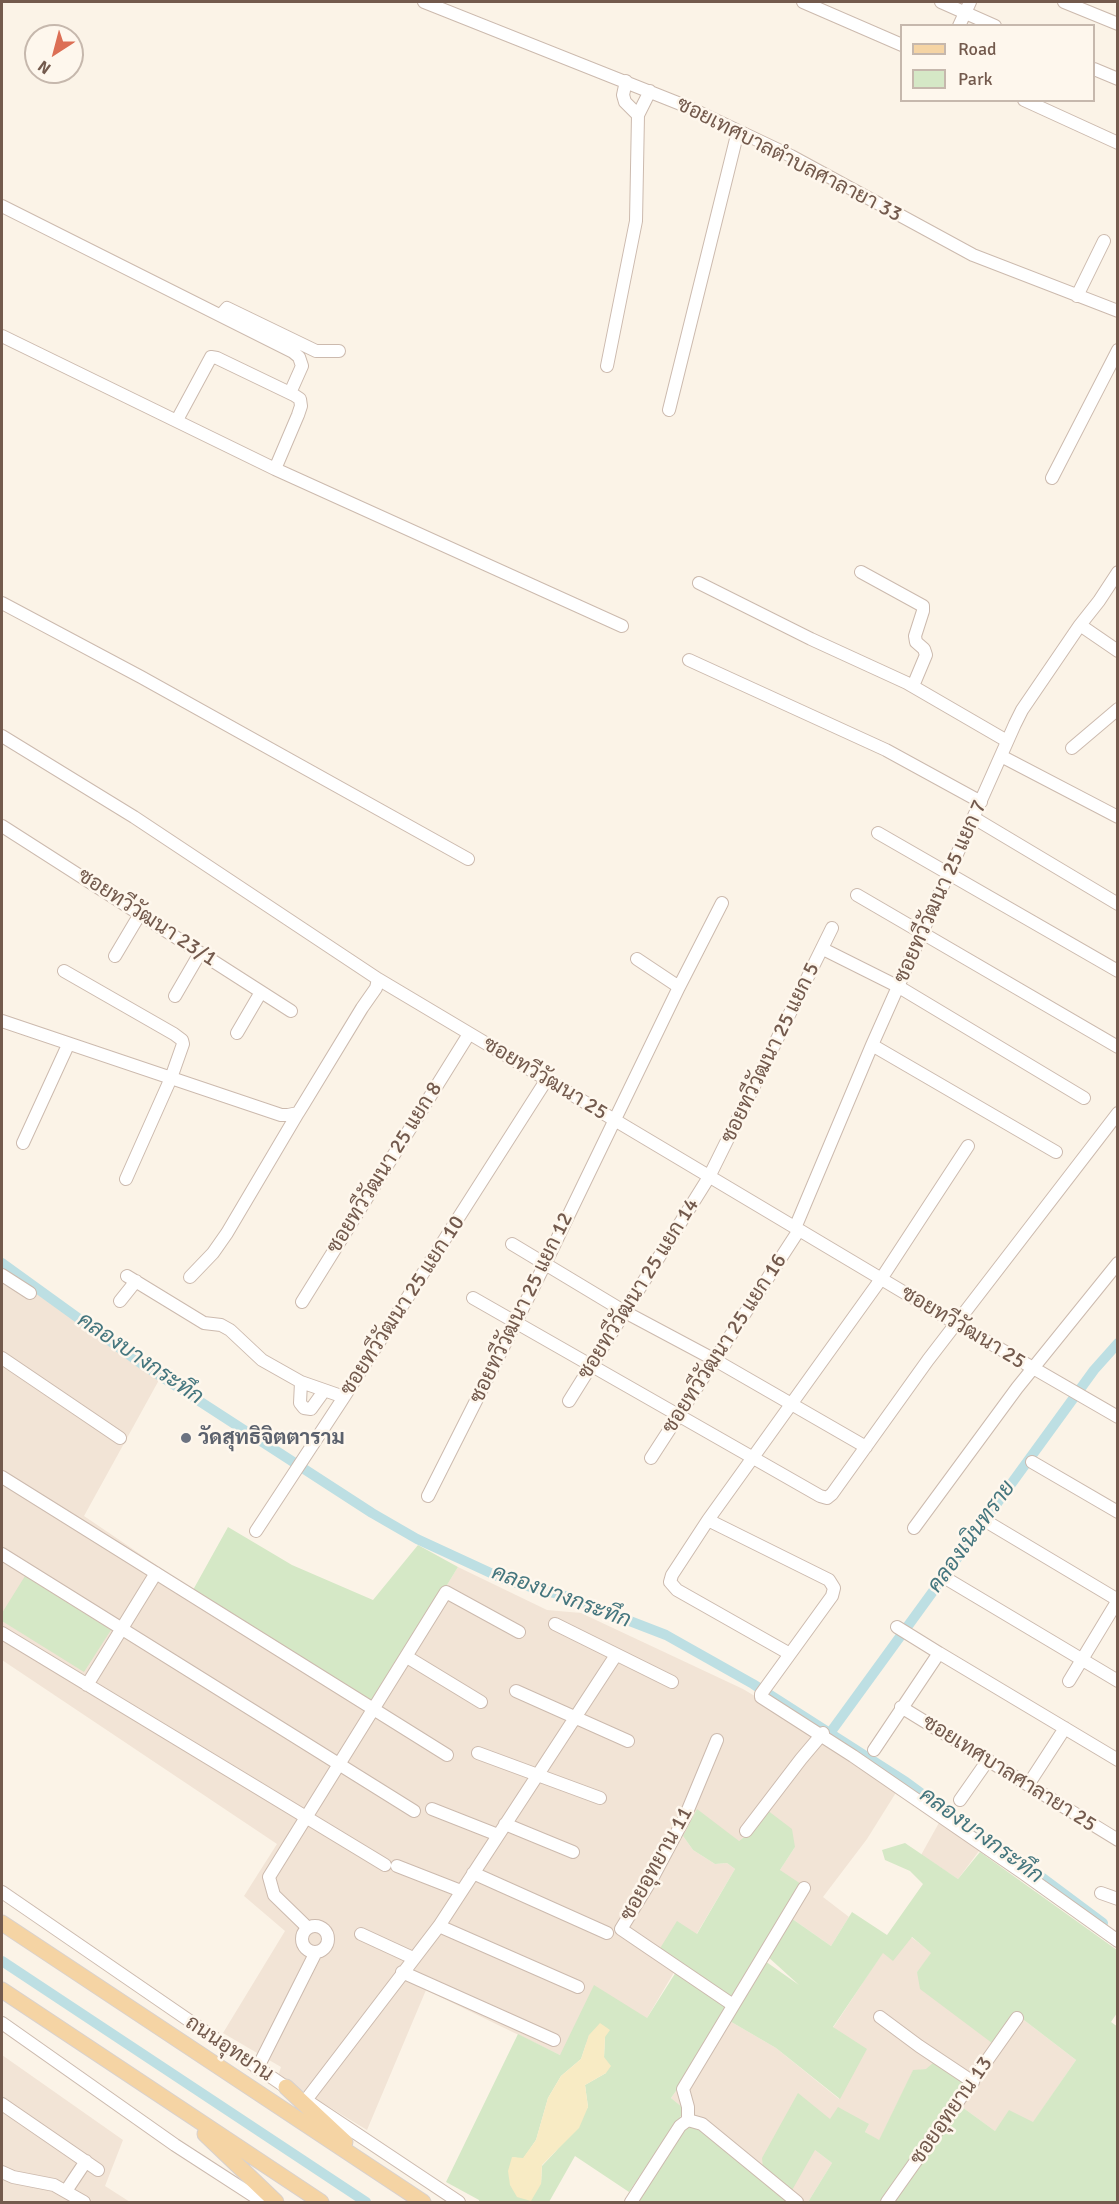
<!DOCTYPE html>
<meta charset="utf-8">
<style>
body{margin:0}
#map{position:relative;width:1119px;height:2204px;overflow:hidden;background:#fbf3e7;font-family:Signika,sans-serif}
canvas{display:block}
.frame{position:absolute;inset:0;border:3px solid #735a4d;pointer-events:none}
.legend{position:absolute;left:900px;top:24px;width:195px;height:78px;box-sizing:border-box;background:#fef7ed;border:2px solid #c6b8ad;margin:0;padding:8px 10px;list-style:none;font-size:18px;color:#735a4d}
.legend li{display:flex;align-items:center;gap:12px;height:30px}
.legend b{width:30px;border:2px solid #c6b8ad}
.north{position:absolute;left:24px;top:24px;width:60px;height:60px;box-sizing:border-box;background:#fef7ed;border:2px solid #c6b8ad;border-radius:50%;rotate:216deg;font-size:16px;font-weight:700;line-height:24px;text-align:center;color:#735a4d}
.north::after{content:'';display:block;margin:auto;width:21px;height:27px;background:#dc6f55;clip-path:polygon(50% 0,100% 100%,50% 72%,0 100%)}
</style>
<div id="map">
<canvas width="1119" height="2204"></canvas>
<div class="frame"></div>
<ul class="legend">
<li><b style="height:8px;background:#f5d4a4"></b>Road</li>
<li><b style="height:16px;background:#d5e8c6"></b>Park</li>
</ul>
<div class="north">N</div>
</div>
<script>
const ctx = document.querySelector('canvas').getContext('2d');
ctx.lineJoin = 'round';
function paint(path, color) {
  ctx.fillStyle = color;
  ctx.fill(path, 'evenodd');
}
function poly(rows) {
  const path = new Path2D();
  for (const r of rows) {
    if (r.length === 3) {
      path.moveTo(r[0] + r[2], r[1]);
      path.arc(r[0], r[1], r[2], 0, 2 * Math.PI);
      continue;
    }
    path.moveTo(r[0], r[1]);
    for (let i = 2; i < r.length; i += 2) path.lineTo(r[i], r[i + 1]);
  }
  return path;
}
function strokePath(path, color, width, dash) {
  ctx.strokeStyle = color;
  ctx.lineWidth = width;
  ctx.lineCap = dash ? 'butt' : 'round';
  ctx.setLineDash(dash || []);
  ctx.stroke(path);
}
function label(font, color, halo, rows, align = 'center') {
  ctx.font = font + ' Signika,Sarabun,sans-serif';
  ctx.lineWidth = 5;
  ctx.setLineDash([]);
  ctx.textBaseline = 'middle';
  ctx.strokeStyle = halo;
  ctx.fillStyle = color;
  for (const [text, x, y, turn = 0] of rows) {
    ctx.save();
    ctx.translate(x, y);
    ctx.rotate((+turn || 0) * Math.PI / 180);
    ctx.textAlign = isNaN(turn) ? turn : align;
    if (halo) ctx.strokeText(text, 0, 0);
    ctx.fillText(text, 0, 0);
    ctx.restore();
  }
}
paint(poly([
 [2,1269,159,1380,84,1516,193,1590,375,1702,458,1567,547,1610,581,1613,743,1689,899,1782,985,1843,958,1879,921,1855,940,1821,897,1791,867,1839,823,1897,849,1917,831,1946,791,1918,780,1870,795,1847,748,1834,739,1841,683,1836,693,1850,715,1864,727,1863,735,1869,647,2018,560,2055,426,1990,367,2130,278,2076,281,2067,223,2033,285,1931,244,1896,277,1844,2,1660],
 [911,1937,932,1953,917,1972,1020,2017,1076,2060,1033,2123,1000,2125,995,2131,962,2107,966,2084,926,2069,913,2071,879,2141,865,2132,869,2124,815,2150,832,2163,808,2202,792,2202,671,2098,728,2020,776,2048,839,2099,833,2028,883,1952],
 [2,2055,123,2140,105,2186,130,2202,2,2202]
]), '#f2e4d6');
paint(poly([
 [228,1527,292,1565,373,1600,418,1545,458,1567,375,1703,193,1590],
 [25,1576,111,1630,84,1672,2,1621,2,1613],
 [697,1809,739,1841,748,1834,767,1810,792,1829,795,1847,780,1870,801,1884,734,1997,726,1995,659,1950,677,1921,697,1934,735,1869,727,1863,715,1864,693,1850,683,1836],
 [905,1843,958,1879,980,1852,1117,1950,1117,2013,1111,2022,1118,2027,1117,2202,892,2202,962,2107,995,2131,1009,2110,1033,2122,1076,2060,1020,2017,996,2046,920,1989,917,1972,931,1953,912,1937,893,1961,883,1953,833,2027,867,2049,840,2099,776,2048,728,2020,765,1961,799,1985,767,1956,791,1918,831,1946,852,1912,887,1935,923,1884,910,1871,885,1860,882,1850],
 [676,1972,726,2007,701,2056,671,2098,682,2107,683,2113,629,2192,575,2156,549,2202,479,2202,479,2200,446,2182,518,2034,560,2055,594,1985,647,2018],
 [589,2035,605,2037,604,2057,606,2073,585,2085,588,2107,556,2151,542,2166,541,2184,512,2157,523,2159,536,2140,548,2098,561,2076,581,2059],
 [933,2063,966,2084,882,2202,808,2202,832,2163,815,2150,791,2192,763,2168,762,2158,798,2093,830,2119,838,2107,869,2124,865,2132,879,2140,913,2070,926,2069],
 [687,2125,705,2130,788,2202,635,2202]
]), '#d5e8c6');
paint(poly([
 [600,2023,610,2030,605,2037,604,2057,611,2066,606,2073,585,2085,588,2107,579,2128,542,2165,541,2184,531,2201,517,2197,510,2185,508,2171,512,2157,523,2158,536,2140,548,2098,561,2076,581,2059,589,2035]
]), '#f8ebc4');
strokePath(poly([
 [2,1263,139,1362,372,1513,417,1539,508,1581,565,1596,666,1635,753,1684,906,1782,978,1835,1032,1870,1103,1923],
 [830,1733,1094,1370,1118,1343],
 [2,1961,366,2202]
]), '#bddfe3', 10);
const minor = poly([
 [424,2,688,107,791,156,973,255,1118,311],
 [803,2,902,45],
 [941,2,995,26],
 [1064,2,1118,24],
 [959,26,970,2],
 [1094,69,1118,79],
 [626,81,623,95,625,102,638,115],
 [1024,100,1118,143],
 [2,206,293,352,299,357,302,366,290,393],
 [1077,296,1104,241],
 [221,315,227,308,316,351,339,351],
 [2,336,275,469,622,626],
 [607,366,636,221,638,115,650,91],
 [669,410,738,131],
 [177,420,211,357,217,358,294,395,300,399,301,406,298,415,275,469],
 [1052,478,1118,350],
 [861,572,923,606,923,611,915,636,916,642,924,649,926,655,913,686],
 [699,583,811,639,907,683,1007,741],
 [2,603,141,677,468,859],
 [1080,625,1118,651],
 [689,660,886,750,981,802],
 [2,736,134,817,378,979,957,1324,1118,1417],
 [1072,748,1118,709],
 [1001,756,1118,817],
 [974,818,1118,904],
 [2,826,291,1011],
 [878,833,1118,971],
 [857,895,1118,1047],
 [823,949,899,987,1084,1098],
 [115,956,140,914],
 [637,959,679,987],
 [64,971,174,1034,182,1040,183,1044,171,1078,126,1179],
 [175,996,200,953],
 [2,1021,281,1115,288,1115,298,1113,303,1105,362,1008,376,988,378,979],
 [237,1033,261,992],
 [872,1045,1056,1152],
 [23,1143,68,1045],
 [795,1228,872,1045,1015,724,1022,710,1080,625,1099,601,1118,572],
 [512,1244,625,1312,715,1360,866,1447],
 [2,1275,30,1293],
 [127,1276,204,1323,221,1325,230,1330,262,1360,301,1382,300,1403,304,1408,311,1409,324,1391],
 [190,1277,213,1253,227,1233,298,1113],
 [473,1298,820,1496,827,1498,832,1494,928,1360,1118,1113],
 [120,1301,136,1281],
 [302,1302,469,1034],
 [2,1358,120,1438],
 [301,1382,344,1397],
 [569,1401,709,1177,832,928],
 [651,1458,799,1230],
 [1032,1462,1118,1512],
 [2,1477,447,1755],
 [428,1496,545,1264,679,987,722,903],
 [708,1520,829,1580,834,1588,832,1596,790,1654,677,1590,670,1582,672,1575,708,1520,881,1279,968,1146],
 [989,1523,1118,1600],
 [914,1528,1017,1388,1118,1263],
 [256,1531,344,1397,547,1079],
 [2,1554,414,1811],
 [947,1579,1118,1681],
 [555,1624,672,1682],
 [897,1627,939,1653],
 [2,1633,385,1865],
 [790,1654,761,1694,761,1697,853,1756,1023,1873,1118,1941],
 [407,1657,481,1702],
 [1069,1681,1118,1600],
 [87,1685,156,1573],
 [516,1691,628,1741],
 [901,1707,1118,1840],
 [717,1740,685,1817,653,1877,621,1929,733,2005],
 [874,1750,939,1653,1118,1760],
 [478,1753,600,1798],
 [1028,1785,1065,1728],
 [960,1800,988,1760],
 [432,1809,498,1835],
 [505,1824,573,1852],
 [746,1831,801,1759,823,1733],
 [397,1866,461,1891],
 [473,1873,607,1933],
 [2,1892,293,2092],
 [1101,1893,1118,1899],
 [439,1926,578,1987],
 [315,1939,13],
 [308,1928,274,1895,269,1877,446,1592,519,1632],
 [361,1934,413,1958],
 [402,1972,554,2040],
 [880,2017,919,2046,973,2082],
 [2,2023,175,2145,263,2202],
 [257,2069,316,1952],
 [306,2100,439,1926,616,1655],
 [2,2104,98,2170],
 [312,2104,459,2202],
 [688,2120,702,2124,797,2202],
 [2,2172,13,2177,54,2185,84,2202],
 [66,2191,86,2161],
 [631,2202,680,2126,688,2120,688,2107,683,2089,804,1888],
 [887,2202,1017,2018]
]);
const major = poly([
 [2,1923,423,2202],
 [2,1990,321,2202],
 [286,2087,345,2142],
 [205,2134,276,2202]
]);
strokePath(minor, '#ccbaae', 14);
strokePath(major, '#d8d1cd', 17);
strokePath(minor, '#fff', 12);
strokePath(major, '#f5d4a4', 15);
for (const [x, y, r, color] of [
 [186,1438,6,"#6b7280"]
]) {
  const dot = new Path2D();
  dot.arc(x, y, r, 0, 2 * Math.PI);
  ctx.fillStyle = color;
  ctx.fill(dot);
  strokePath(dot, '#fef7ed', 2);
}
label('21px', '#735a4d', '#fef7ed', [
 ["ซอยเทศบาลตำบลศาลายา 33",789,160,27],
 ["ซอยทวีวัฒนา 25 แยก 7",941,892,-66],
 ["ซอยทวีวัฒนา 23/1",147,918,33],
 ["ซอยทวีวัฒนา 25 แยก 5",771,1053,-64],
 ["ซอยทวีวัฒนา 25",545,1079,31],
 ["ซอยทวีวัฒนา 25 แยก 8",385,1168,-58],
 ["ซอยทวีวัฒนา 25 แยก 14",639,1289,-58],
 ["ซอยทวีวัฒนา 25 แยก 10",403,1306,-57],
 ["ซอยทวีวัฒนา 25 แยก 12",522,1308,-64],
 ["ซอยทวีวัฒนา 25",963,1328,31],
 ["ซอยทวีวัฒนา 25 แยก 16",725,1344,-57],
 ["ซอยเทศบาลศาลายา 25",1009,1774,32],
 ["ซอยอุทยาน 11",657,1864,-61],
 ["ถนนอุทยาน",229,2049,34],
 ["ซอยอุทยาน 13",952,2111,-55]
]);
label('bold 21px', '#5b616d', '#fef7ed', [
 ["วัดสุทธิจิตตาราม",198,1438]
], 'left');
label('italic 22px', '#45767e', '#fef7ed', [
 ["คลองบางกระทึก",140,1359,34],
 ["คลองเนินทราย",972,1537,-54],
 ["คลองบางกระทึก",561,1597,20],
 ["คลองบางกระทึก",981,1836,36]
]);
</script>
